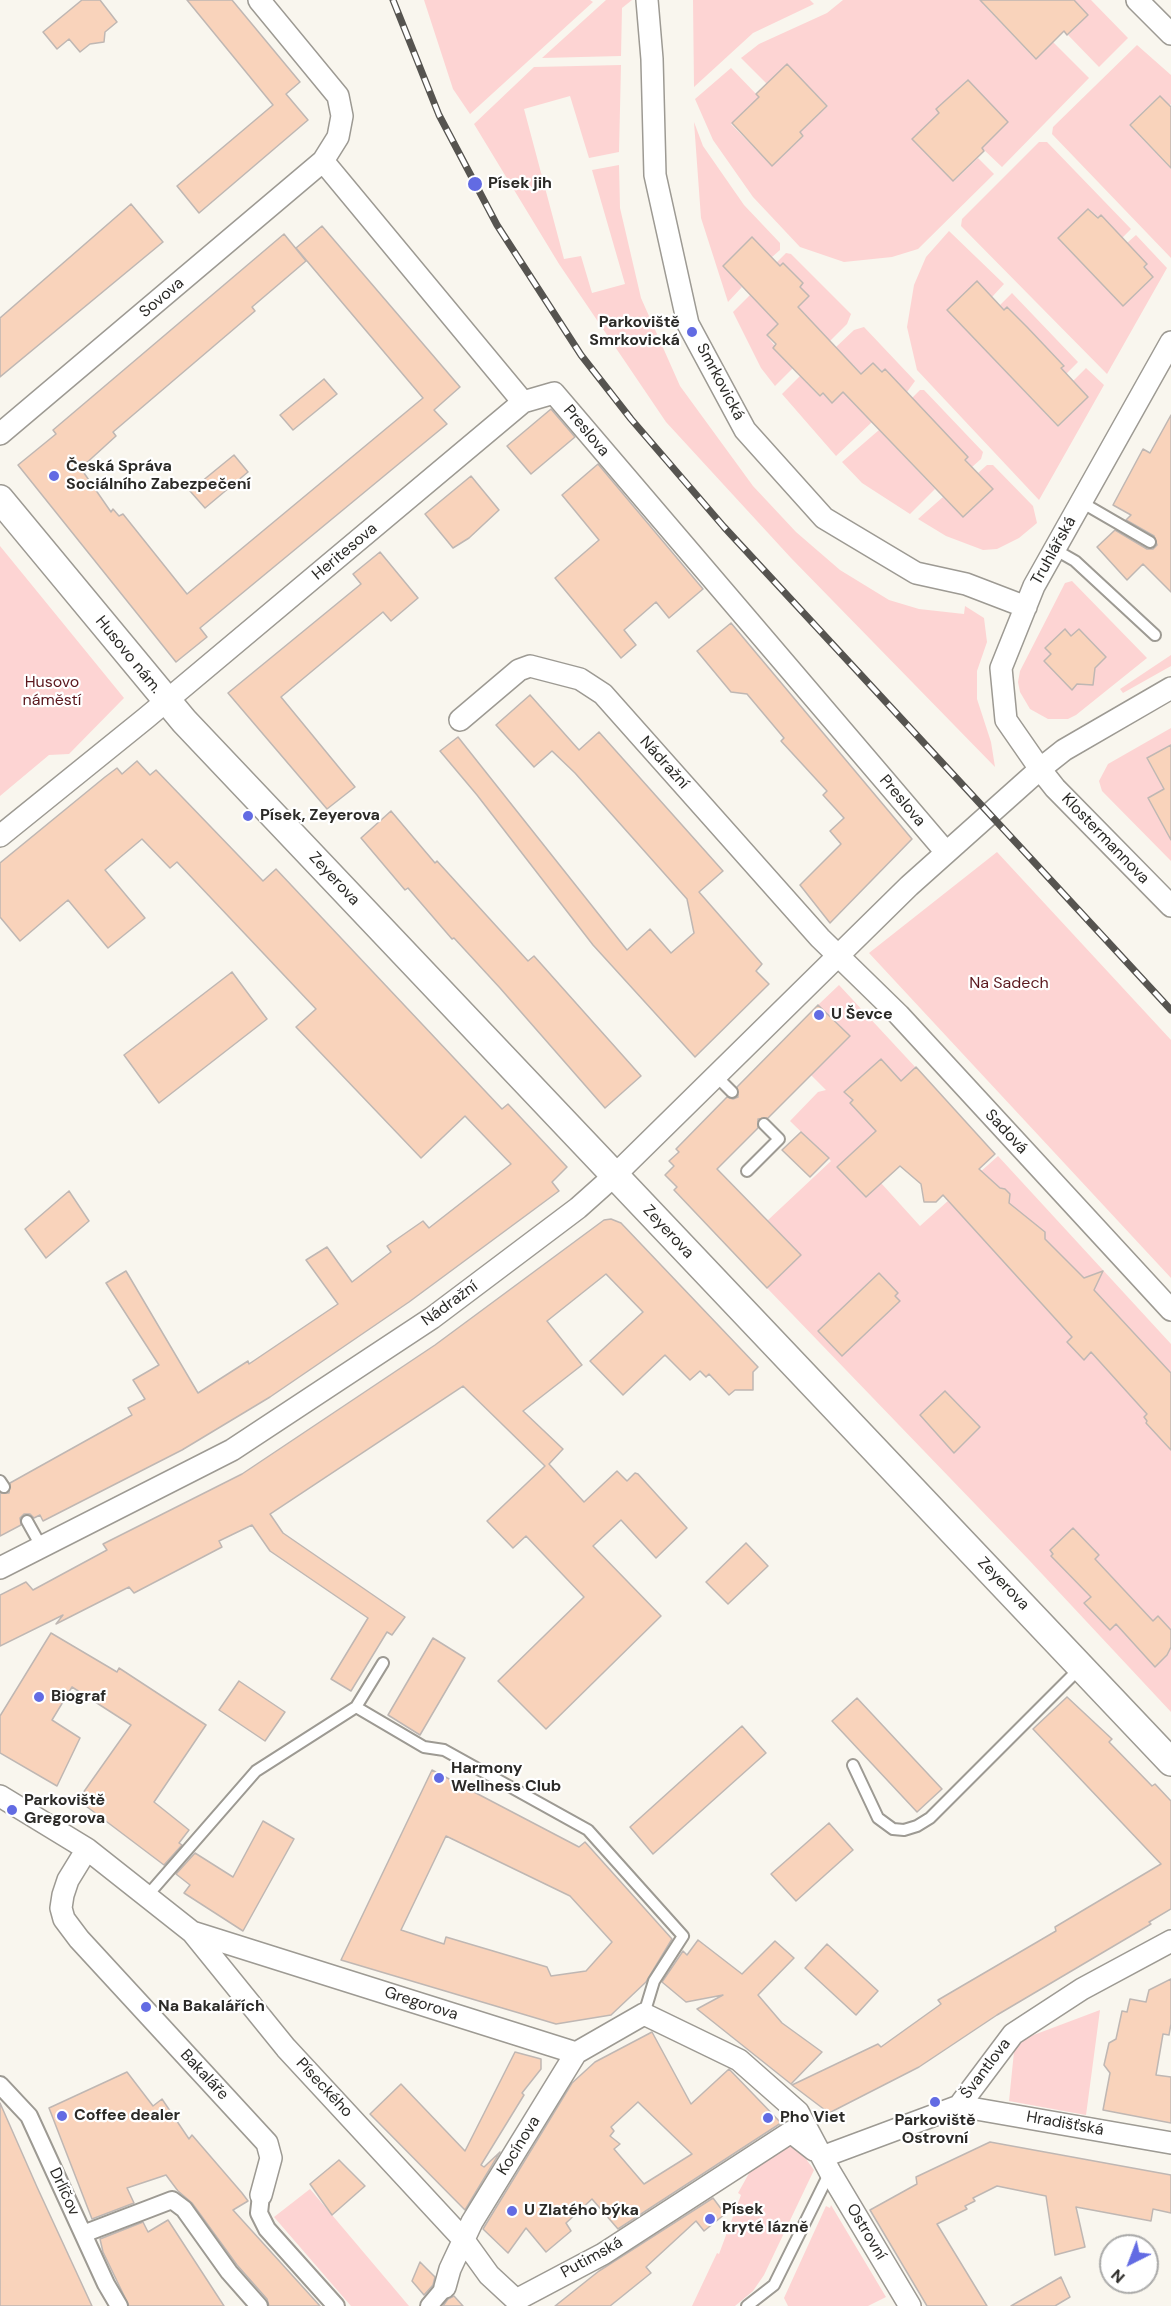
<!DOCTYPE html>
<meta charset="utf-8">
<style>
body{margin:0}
#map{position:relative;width:1171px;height:2306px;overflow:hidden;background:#f9f6ee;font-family:"DM Sans",sans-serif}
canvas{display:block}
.north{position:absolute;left:1099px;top:2234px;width:60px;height:60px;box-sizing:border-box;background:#fff;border:2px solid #aaaaa9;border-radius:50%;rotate:222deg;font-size:16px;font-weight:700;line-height:24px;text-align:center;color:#2b2a27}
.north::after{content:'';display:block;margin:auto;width:21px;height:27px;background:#626be3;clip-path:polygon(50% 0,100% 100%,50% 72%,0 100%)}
</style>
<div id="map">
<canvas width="1171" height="2306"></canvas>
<div class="north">N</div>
</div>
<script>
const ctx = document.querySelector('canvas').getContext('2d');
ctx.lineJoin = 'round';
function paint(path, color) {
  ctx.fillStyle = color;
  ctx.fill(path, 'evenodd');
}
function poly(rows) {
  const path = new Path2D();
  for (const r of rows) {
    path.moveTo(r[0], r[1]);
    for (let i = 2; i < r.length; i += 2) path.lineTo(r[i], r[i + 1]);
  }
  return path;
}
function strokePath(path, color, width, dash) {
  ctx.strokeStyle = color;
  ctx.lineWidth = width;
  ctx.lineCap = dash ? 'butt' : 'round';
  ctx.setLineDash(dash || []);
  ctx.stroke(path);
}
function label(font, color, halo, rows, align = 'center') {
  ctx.font = font + ' "DM Sans",sans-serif';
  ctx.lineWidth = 4.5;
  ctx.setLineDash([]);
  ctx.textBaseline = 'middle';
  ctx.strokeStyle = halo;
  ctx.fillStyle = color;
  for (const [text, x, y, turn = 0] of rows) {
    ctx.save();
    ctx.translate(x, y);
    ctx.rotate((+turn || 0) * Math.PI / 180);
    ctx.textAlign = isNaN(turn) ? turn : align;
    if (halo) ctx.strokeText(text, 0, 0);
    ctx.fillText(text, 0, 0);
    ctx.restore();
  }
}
paint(poly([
 [424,0,590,0,593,2,470,114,453,89],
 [606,0,632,0,622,8,621,56,542,58],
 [693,0,810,0,814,4,753,33,694,87],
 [843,0,986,0,983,4,1035,59,1053,42,1089,78,1002,167,982,148,1008,122,967,80,936,109,939,113,913,139,954,181,978,158,994,174,918,249,892,257,844,262,800,247,753,197,713,140,695,99,731,68,759,97,731,124,772,166,804,136,800,132,828,106,787,65,767,84,741,58,759,44,827,13],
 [1074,0,1091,0,1128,38,1099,67,1068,35,1088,15],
 [1137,45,1171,75,1171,104,1169,106,1159,96,1129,125,1171,169,1171,258,1052,134,1053,127],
 [621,65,619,152,589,158,570,96,524,109,564,259,581,256,592,293,625,284,592,170,619,165,620,208,641,298,680,386,753,486,796,532,840,570,889,600,919,609,964,614,965,606,984,618,987,642,977,671,977,699,991,742,995,767,791,558,666,422,559,264,474,124,534,67],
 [694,122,703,146,744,205,780,243,780,250,772,257,723,266,742,287,728,302,701,218],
 [1039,142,1047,142,1131,229,1122,238,1089,209,1058,238,1123,306,1153,278,1145,268,1147,265,1127,243,1136,235,1167,268,1107,374,961,226,962,219],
 [949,231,1004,284,992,297,977,281,947,310,1058,427,1088,397,1073,381,1086,368,1104,385,1039,500,917,370,907,327,914,285,926,257],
 [786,253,791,254,851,314,847,324,830,341,798,307,809,296,800,287,803,284,784,264,780,266,776,263],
 [1012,293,1078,362,1066,374,1061,369,1064,365,1008,307,1005,310,1000,305],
 [750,295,779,324,767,336,793,368,775,386,761,368,733,312],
 [864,327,915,381,907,392,873,363,862,374,836,347,854,330],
 [800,376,820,397,823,394,832,403,843,392,872,422,836,456,782,394],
 [920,390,924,390,983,452,981,459,972,467,966,460,968,457,912,398],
 [879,430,935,489,910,514,862,483,842,462],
 [987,465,993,465,1033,506,1037,523,1019,538,997,549,983,550,946,536,918,519,943,497,963,517,993,489,978,473],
 [0,546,124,698,69,754,49,755,0,796],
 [1072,581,1147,658,1076,715,1068,719,1048,719,1030,709,1020,692,1018,682,1020,671,1065,583],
 [1171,655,1171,666,1123,693,1120,689],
 [1171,728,1171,745,1147,759,1164,789,1148,798,1171,840,1171,861,1102,791,1099,781,1108,764],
 [997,852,1171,1040,1171,1278,869,953],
 [839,985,944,1098,858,1148,837,1167,866,1197,881,1183,920,1226,998,1156,1171,1344,1171,1712,1029,1560,767,1288,801,1255,767,1221,831,1161,790,1121,818,1092,826,1090,811,1075,850,1036,818,1005],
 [1100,2010,1086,2115,1009,2101,1015,2042],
 [793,2141,814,2170,764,2275,753,2291,735,2306,692,2306,717,2253,719,2254,741,2195,738,2193,752,2168],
 [310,2189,409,2306,351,2306,274,2217],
 [831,2205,886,2297,868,2306,788,2306,784,2298,826,2206,830,2208]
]), '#fdd4d3');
const building = poly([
 [82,0,100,0,117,22,105,32,104,42,90,44,80,52,69,39,57,49,43,32,82,0],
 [187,0,232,0,300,82,286,94,308,120,199,213,177,186,273,105,187,0],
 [980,0,1074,0,1088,15,1067,35,1064,31,1036,59,980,0],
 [787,64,827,106,800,132,803,136,772,166,732,123,759,97,756,94,787,64],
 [968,80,1008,122,982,148,984,151,953,181,912,139,939,113,936,109,968,80],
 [1160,96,1171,107,1171,168,1130,125,1160,96],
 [131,204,163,242,0,377,0,318,131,204],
 [1088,209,1098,218,1101,215,1147,264,1144,267,1153,277,1123,306,1058,238,1088,209],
 [322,226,460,387,434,410,447,424,200,628,207,637,176,662,18,465,56,434,53,430,284,234,306,261,252,307,255,311,113,432,116,436,82,467,86,471,84,473,111,512,113,509,119,516,123,514,187,594,423,398,296,248,322,226],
 [752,237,780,266,783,263,803,283,800,287,809,296,798,307,861,374,873,363,882,372,885,369,968,457,965,460,993,489,963,517,843,392,832,403,823,393,820,396,773,348,776,344,767,335,778,324,723,266,752,237],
 [977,281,1004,310,1007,307,1027,327,1064,366,1061,368,1088,397,1058,426,947,310,977,281],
 [324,379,337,394,293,430,280,415,324,379],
 [551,409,575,437,531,474,507,446,551,409],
 [1171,415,1171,592,1143,564,1127,580,1097,547,1115,530,1147,549,1153,549,1157,545,1154,536,1126,520,1131,515,1113,505,1143,449,1150,453,1171,415],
 [234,455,248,472,205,508,190,491,234,455],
 [598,464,703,589,669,618,656,602,624,630,636,645,621,658,555,578,599,540,562,495,598,464],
 [471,476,499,510,469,538,453,548,425,514,471,476],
 [380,552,418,598,391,621,383,612,281,697,355,787,327,809,228,693,361,584,353,574,380,552],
 [731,623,912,839,830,923,800,885,841,844,830,831,844,818,823,795,827,791,781,741,784,738,747,694,731,692,697,651,731,623],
 [1065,629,1071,636,1079,629,1106,657,1095,668,1093,685,1077,684,1072,690,1044,661,1051,654,1045,648,1065,629],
 [530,695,579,750,599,732,723,871,699,892,762,964,756,971,769,984,695,1057,593,945,477,795,440,751,458,737,627,950,650,929,671,953,694,933,687,899,575,773,552,751,534,767,496,725,530,695],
 [1171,745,1171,840,1148,798,1164,789,1147,758,1171,745],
 [137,761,150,775,156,770,263,881,276,869,502,1109,508,1104,567,1167,552,1182,559,1191,409,1302,270,1397,182,1450,43,1521,40,1515,34,1518,30,1514,24,1514,20,1518,21,1525,0,1536,0,1493,9,1493,10,1483,132,1415,128,1408,145,1399,133,1380,159,1365,106,1283,126,1271,198,1393,248,1361,249,1364,338,1304,306,1260,327,1247,352,1282,391,1252,387,1246,423,1221,429,1228,511,1164,465,1116,421,1158,296,1027,316,1009,177,862,170,868,142,839,105,870,145,918,108,948,68,900,20,941,0,917,0,863,105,777,117,768,122,774,137,761],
 [391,811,435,863,437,861,528,961,534,956,641,1076,605,1108,500,988,454,938,452,939,408,888,405,890,361,838,391,811],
 [232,972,267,1019,159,1103,124,1055,232,972],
 [818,1005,850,1036,768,1118,758,1119,758,1128,717,1169,801,1255,767,1288,674,1190,677,1187,665,1175,674,1166,669,1161,679,1152,676,1149,727,1097,733,1099,738,1097,737,1087,818,1005],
 [881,1059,901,1081,916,1067,995,1154,979,1169,1000,1188,1005,1189,1010,1194,1009,1203,1045,1232,1045,1239,1084,1278,1103,1271,1094,1290,1171,1373,1171,1450,1146,1423,1147,1421,1144,1417,1147,1414,1091,1352,1084,1360,1067,1342,1072,1337,943,1195,936,1202,924,1202,921,1184,900,1166,866,1197,837,1167,876,1131,850,1103,853,1100,844,1092,881,1059],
 [801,1132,829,1158,810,1177,782,1150,801,1132],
 [69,1191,89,1221,46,1258,25,1229,69,1191],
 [611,1219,621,1223,758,1367,753,1372,753,1390,735,1390,729,1395,709,1374,706,1377,700,1371,690,1380,665,1355,623,1395,590,1361,643,1312,606,1274,547,1321,582,1365,523,1411,563,1449,549,1464,584,1502,617,1471,627,1481,635,1473,638,1474,687,1528,656,1558,621,1520,593,1546,661,1616,546,1729,498,1681,584,1597,526,1536,513,1548,487,1521,545,1466,463,1386,270,1514,283,1533,405,1617,392,1635,387,1632,351,1691,331,1679,368,1618,270,1551,252,1525,219,1541,222,1547,134,1593,129,1587,56,1624,63,1615,0,1646,0,1595,26,1582,33,1590,107,1550,103,1544,242,1474,435,1345,604,1220,611,1219],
 [879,1273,898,1293,895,1296,900,1301,842,1356,818,1331,879,1273],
 [945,1391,980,1427,954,1453,920,1415,945,1391],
 [1073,1528,1099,1555,1095,1559,1153,1621,1158,1616,1171,1630,1171,1647,1167,1655,1155,1667,1116,1624,1110,1630,1084,1603,1091,1597,1051,1556,1053,1554,1050,1550,1073,1528],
 [746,1543,768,1566,728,1604,706,1582,746,1543],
 [51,1633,117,1672,119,1668,206,1725,154,1802,189,1830,179,1843,182,1845,164,1865,78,1800,131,1725,72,1687,52,1720,80,1738,57,1786,0,1753,0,1716,51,1633],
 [433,1638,465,1658,420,1735,388,1715,433,1638],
 [239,1681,285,1712,265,1741,219,1710,239,1681],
 [1067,1697,1112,1739,1109,1742,1152,1786,1155,1784,1171,1801,1171,1909,1149,1922,1151,1924,997,2015,919,2067,829,2113,792,2085,878,2044,881,2047,941,2004,938,2000,1056,1931,1055,1927,1161,1864,1033,1729,1067,1697],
 [857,1698,942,1789,917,1812,832,1721,857,1698],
 [742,1726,766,1753,653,1854,630,1827,742,1726],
 [432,1770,579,1847,585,1842,672,1939,646,1982,611,2015,556,2024,341,1960,432,1770],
 [446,1836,570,1896,612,1942,586,1971,551,1976,547,1967,446,1937,444,1944,401,1930,446,1836],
 [263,1821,294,1839,243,1931,184,1893,190,1885,176,1874,195,1853,233,1877,263,1821],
 [829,1823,853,1850,796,1901,771,1874,829,1823],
 [698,1940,742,1974,775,1941,794,1958,758,1995,782,2023,822,2052,791,2084,697,2009,723,1995,686,2002,662,1982,683,1951,687,1955,698,1940],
 [827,1944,878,1991,856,2015,805,1968,827,1944],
 [1171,1979,1171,2024,1169,2035,1163,2034,1156,2075,1171,2077,1171,2123,1103,2110,1110,2073,1104,2065,1109,2043,1116,2039,1122,2011,1127,2012,1130,1999,1146,2002,1149,1990,1171,1979],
 [652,2032,691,2104,729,2069,781,2123,618,2229,592,2199,566,2223,571,2231,546,2252,526,2228,508,2253,483,2229,572,2083,595,2062,652,2032],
 [638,2102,692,2154,644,2184,614,2149,620,2144,610,2136,614,2131,611,2127,638,2102],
 [515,2052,541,2059,541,2069,522,2093,524,2095,481,2165,484,2167,500,2152,465,2210,370,2114,401,2084,465,2151,515,2052],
 [127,2072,153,2106,162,2099,189,2139,192,2135,242,2193,248,2201,233,2210,320,2306,269,2306,267,2299,237,2265,192,2203,178,2191,166,2175,127,2188,134,2203,92,2219,49,2108,127,2072],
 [0,2103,37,2187,92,2306,0,2306,0,2103],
 [990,2142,1171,2175,1171,2213,1153,2209,1151,2221,1076,2207,1085,2247,1055,2255,1046,2196,997,2186,973,2198,975,2201,965,2206,967,2209,937,2224,987,2306,927,2306,870,2210,917,2184,916,2177,990,2142],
 [339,2160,365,2186,332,2215,310,2184,339,2160],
 [713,2198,725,2214,704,2231,696,2221,646,2267,651,2273,610,2306,555,2306,599,2271,713,2198],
 [168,2220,224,2306,129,2306,103,2252,100,2239,143,2222,148,2232,168,2220],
 [420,2262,435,2277,433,2285,424,2295,412,2281,420,2262],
 [1061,2277,1070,2297,1055,2306,1011,2306,1061,2277],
 [454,2296,463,2306,443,2306,448,2299,454,2296]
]);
paint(building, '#f9d3bb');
strokePath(building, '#bfb7b3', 1.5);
const service = poly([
 [1081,502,1150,542],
 [1054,549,1075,561,1155,635],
 [716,1076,732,1092],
 [747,1171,779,1139,764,1124],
 [0,1481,4,1487],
 [27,1521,41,1546],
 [356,1707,424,1747,444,1750,588,1830,683,1936,654,1981,644,2014],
 [853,1765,878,1818,893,1829,904,1830,917,1826,930,1818,1081,1667],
 [147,1896,256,1771,356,1707,383,1663],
 [747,2306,774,2285,830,2172]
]);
const pedestrian = poly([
 [0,2085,29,2116,106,2284,119,2306],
 [261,2195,259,2213,267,2229,336,2306],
 [83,2234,172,2200,184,2209,229,2272,259,2306],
 [429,2306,445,2287]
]);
const minor = poly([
 [259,0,338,96,342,116,338,137,323,161,523,402],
 [647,0,652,59,655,175,688,324,745,430,824,518,916,573,966,584,1026,607],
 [1137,0,1171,34],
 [1171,342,1034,586,1001,668,1006,720,1040,769,1055,788,1171,906],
 [0,434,323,161],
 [460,720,519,670,530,666,580,679,603,694,820,938,899,1015,1171,1310],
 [0,836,146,718,523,402,554,393,945,851],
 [0,1568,232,1450,432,1318,578,1208,615,1175,909,886,1040,769,1064,750,1171,688],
 [0,1796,87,1849,192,1932,576,2053,644,2014,739,2060,798,2112,830,2172,910,2306],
 [87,1849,68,1880,63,1895,61,1908,64,1919,79,1939,267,2143,271,2158,261,2195],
 [192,1932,286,2048,463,2239,489,2275,516,2300,603,2254,791,2132,814,2150],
 [959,2106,1171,2143],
 [822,2157,959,2106,1013,2034,1082,1989,1171,1941],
 [445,2287,450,2269,472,2222,576,2053]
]);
const tertiary = poly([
 [0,499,184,721,1171,1762]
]);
strokePath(service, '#9d9a93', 14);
strokePath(pedestrian, '#9d9a93', 20);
strokePath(minor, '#9d9a93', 24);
strokePath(tertiary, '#9d9a93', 30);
strokePath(service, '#fff', 10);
strokePath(pedestrian, '#fff', 16);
strokePath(minor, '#fff', 21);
strokePath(tertiary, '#fff', 27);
const rail = poly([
 [393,0,439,115,497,225,581,355,631,419,724,527,1171,1010]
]);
strokePath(rail, '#565450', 7);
strokePath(rail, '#fff', 4.5, [14]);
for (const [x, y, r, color] of [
 [475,184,8,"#626be3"],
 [692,332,6,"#626be3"],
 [54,476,6,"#626be3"],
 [248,816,6,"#626be3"],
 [819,1015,6,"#626be3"],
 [39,1697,6,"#626be3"],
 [439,1778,6,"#626be3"],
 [12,1810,6,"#626be3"],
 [146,2007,6,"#626be3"],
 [935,2102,6,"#626be3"],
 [62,2116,6,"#626be3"],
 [768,2118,6,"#626be3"],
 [512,2211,6,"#626be3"],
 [710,2219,6,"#626be3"]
]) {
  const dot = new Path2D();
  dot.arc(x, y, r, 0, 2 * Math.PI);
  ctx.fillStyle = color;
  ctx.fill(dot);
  strokePath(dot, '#fff', 2);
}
label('bold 16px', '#2b2a27', '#fff', [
 ["Písek jih",488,184],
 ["Parkoviště",680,323,"right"],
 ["Smrkovická",680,341,"right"],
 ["Česká Správa",66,467],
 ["Sociálního Zabezpečení",66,485],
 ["Písek, Zeyerova",260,816],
 ["U Ševce",831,1015],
 ["Biograf",51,1697],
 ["Harmony",451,1769],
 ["Wellness Club",451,1787],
 ["Parkoviště",24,1801],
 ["Gregorova",24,1819],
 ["Na Bakalářích",158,2007],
 ["Coffee dealer",74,2116],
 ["Pho Viet",780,2118],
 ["Parkoviště",935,2121,"center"],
 ["Ostrovní",935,2139,"center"],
 ["Písek",722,2210],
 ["kryté lázně",722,2228],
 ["U Zlatého býka",524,2211]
], 'left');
label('16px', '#2b2a27', '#fff', [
 ["Sovova",162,298,-40],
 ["Smrkovická",720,382,62],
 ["Preslova",586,431,50],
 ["Truhlářská",1054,551,-61],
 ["Heritesova",345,552,-40],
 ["Husovo nám.",128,655,51],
 ["Nádražní",664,763,48],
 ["Preslova",902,801,50],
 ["Klostermannova",1105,839,46],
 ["Zeyerova",334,879,47],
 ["Sadová",1006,1132,47],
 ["Zeyerova",668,1232,47],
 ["Nádražní",450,1304,-36],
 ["Zeyerova",1003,1584,46],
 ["Gregorova",421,2004,18],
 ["Švantlova",986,2069,-53],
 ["Bakaláře",204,2075,47],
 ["Píseckého",324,2088,47],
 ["Hradišťská",1065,2124,10],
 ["Kocínova",519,2146,-58],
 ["Drlíčov",64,2192,65],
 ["Ostrovní",866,2232,59],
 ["Putimská",592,2258,-29]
]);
label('16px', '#5b181e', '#fff', [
 ["Husovo",52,683],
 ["náměstí",52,701],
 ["Na Sadech",1009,984]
]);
</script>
